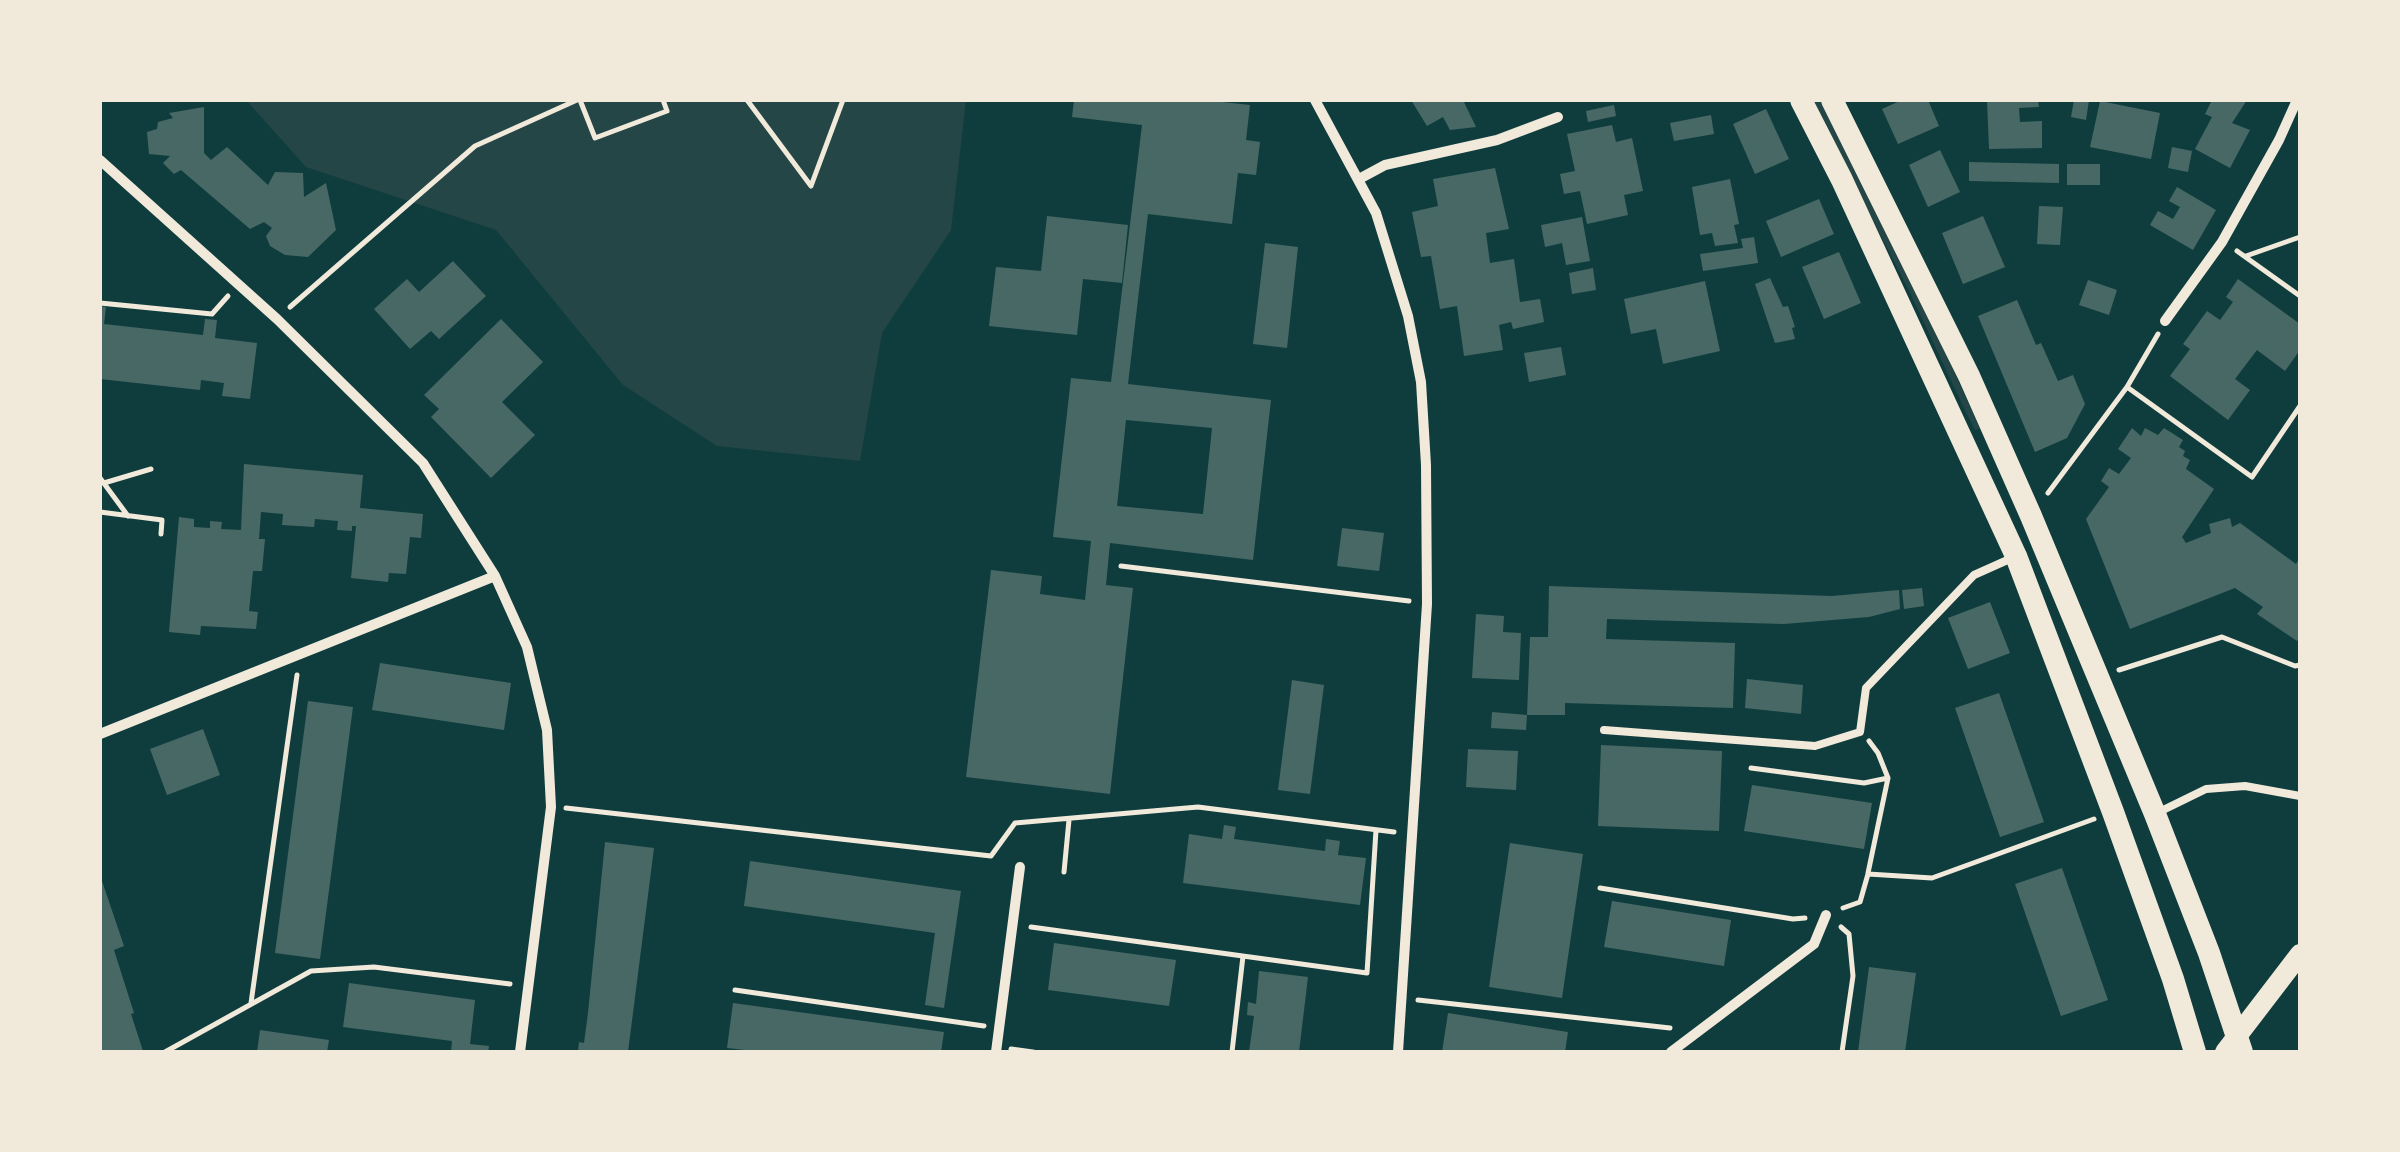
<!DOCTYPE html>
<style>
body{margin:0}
#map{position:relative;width:2400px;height:1152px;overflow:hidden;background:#0f3d3e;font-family:Cabin,sans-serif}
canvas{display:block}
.frame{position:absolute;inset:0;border:102px solid #f1e9da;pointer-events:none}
</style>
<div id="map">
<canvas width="2400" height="1152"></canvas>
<div class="frame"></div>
</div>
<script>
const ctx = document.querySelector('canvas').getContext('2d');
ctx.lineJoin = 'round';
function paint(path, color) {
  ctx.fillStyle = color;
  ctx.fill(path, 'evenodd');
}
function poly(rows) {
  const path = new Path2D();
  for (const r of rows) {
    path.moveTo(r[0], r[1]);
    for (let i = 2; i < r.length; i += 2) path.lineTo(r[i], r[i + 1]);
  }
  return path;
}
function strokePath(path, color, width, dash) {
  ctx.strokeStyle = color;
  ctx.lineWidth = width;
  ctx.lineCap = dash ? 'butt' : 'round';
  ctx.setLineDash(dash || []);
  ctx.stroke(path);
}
paint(poly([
 [246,100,966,100,951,230,882,333,860,461,717,446,623,385,496,230,306,167],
 [1812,100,1821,100,1917,290,1980,429,1975,430,1961,402,1910,293]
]), '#244646');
paint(poly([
 [1074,100,1204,100,1250,105,1246,140,1260,142,1256,175,1238,173,1232,224,1148,214,1128,384,1271,400,1253,560,1110,543,1106,585,1133,588,1110,794,966,777,991,570,1042,576,1040,594,1085,600,1091,541,1053,537,1071,378,1111,382,1142,125,1072,117],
 [1126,420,1212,428,1203,514,1117,506],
 [1411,100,1463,100,1476,127,1450,130,1443,117,1427,126],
 [1902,100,1928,100,1939,126,1898,144,1882,109],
 [1987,100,2038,100,2039,107,2019,108,2020,122,2042,121,2042,148,1989,149],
 [2074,100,2089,100,2086,120,2071,117],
 [2212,100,2247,100,2232,123,2250,130,2230,168,2195,149,2212,117,2205,114],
 [2100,101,2160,113,2151,159,2090,147],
 [1614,105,1616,116,1588,122,1586,111],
 [204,107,204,153,211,160,227,147,268,185,275,172,303,173,304,197,326,183,336,230,308,257,285,255,270,246,266,236,272,228,264,222,250,229,181,170,174,174,163,163,170,156,149,154,147,132,157,129,158,122,173,118,169,113],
 [1766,109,1789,159,1755,174,1733,124],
 [1711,115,1714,134,1674,141,1670,123],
 [1612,125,1616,142,1632,138,1643,191,1624,195,1628,215,1587,224,1580,191,1564,194,1560,174,1575,171,1567,134],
 [2172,147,2192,151,2188,172,2168,168],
 [1940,150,1960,192,1928,207,1909,165],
 [1969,162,2059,164,2059,183,1969,181],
 [2067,164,2100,164,2100,185,2067,185],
 [1495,168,1509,229,1486,233,1490,263,1514,259,1520,302,1540,299,1544,322,1513,329,1511,322,1499,325,1503,350,1464,356,1457,306,1440,309,1431,256,1421,257,1412,212,1438,206,1433,179],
 [1730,179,1739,224,1734,225,1738,243,1715,246,1712,233,1700,235,1692,187],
 [2177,187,2216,210,2193,250,2150,225,2158,211,2173,219,2180,207,2169,201],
 [1819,199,1834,234,1781,257,1766,221],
 [2039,206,2063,207,2060,245,2037,244],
 [1047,216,1128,225,1122,283,1083,279,1077,335,989,326,996,267,1041,271],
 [1983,216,2005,267,1963,284,1942,233],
 [1582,217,1590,261,1566,265,1562,243,1545,247,1541,225],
 [1754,237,1758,263,1703,271,1700,254,1743,248,1741,239],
 [1265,243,1298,247,1287,348,1253,344],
 [1839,252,1861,303,1824,319,1802,267],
 [453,261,486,296,439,339,431,331,410,349,374,309,407,279,419,292],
 [1593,268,1596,290,1572,294,1569,273],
 [1770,278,1783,307,1788,306,1795,327,1792,328,1795,339,1775,343,1755,284],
 [2238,279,2300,324,2300,350,2285,371,2257,350,2235,379,2250,390,2228,420,2170,376,2190,349,2183,344,2207,311,2220,320,2233,302,2226,297],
 [2088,280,2117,290,2109,315,2079,305],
 [1705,281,1720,351,1663,364,1656,329,1631,334,1624,299],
 [2017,300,2036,345,2041,343,2058,381,2073,375,2085,404,2067,438,2035,452,1978,316],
 [100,306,106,307,104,324,203,335,205,319,217,320,215,338,257,343,250,399,222,396,224,383,201,380,200,390,100,379],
 [501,319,543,362,502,402,535,435,491,478,431,417,439,409,424,395],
 [1561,347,1566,375,1529,382,1524,353],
 [2132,428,2141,436,2145,428,2158,435,2164,428,2183,440,2179,447,2185,451,2183,456,2190,460,2186,469,2214,489,2182,537,2186,543,2211,533,2209,524,2230,518,2232,527,2240,523,2296,564,2300,557,2300,636,2297,641,2257,614,2263,607,2235,588,2130,629,2086,519,2109,487,2101,481,2109,468,2119,474,2131,458,2118,449],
 [244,464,363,475,360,508,423,514,421,538,410,537,406,574,389,573,388,582,351,578,356,526,352,526,352,531,337,530,338,521,315,519,314,527,282,525,283,514,261,512,259,539,265,539,262,571,253,571,249,611,258,612,256,629,201,626,200,635,169,632,179,517,194,519,194,527,210,528,210,521,222,522,221,529,241,530],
 [1342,528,1384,533,1379,571,1337,566],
 [1549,586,1832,596,1899,590,1900,609,1869,617,1784,624,1607,619,1606,639,1735,643,1733,708,1565,703,1565,715,1527,715,1530,637,1548,637],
 [1922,588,1924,606,1904,609,1902,590],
 [1990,602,2010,653,1968,669,1948,618],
 [1476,614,1504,616,1503,632,1521,633,1519,680,1472,678],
 [380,663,511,683,504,730,372,710],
 [1747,679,1803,685,1801,714,1745,708],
 [1292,680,1324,685,1310,794,1278,790],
 [1999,693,2044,822,2000,837,1955,708],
 [308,701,353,707,320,959,275,953],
 [1492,712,1527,715,1526,730,1491,728],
 [203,729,220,775,167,795,150,749],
 [1601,745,1722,751,1719,831,1598,826],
 [1468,749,1518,751,1516,790,1466,787],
 [1752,785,1872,803,1864,849,1744,831],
 [1224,825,1236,827,1234,839,1325,851,1326,839,1340,841,1338,855,1366,858,1360,905,1183,883,1189,834,1222,839],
 [605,842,654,848,628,1052,578,1052,579,1042,584,1043,588,1013],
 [1510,843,1583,854,1562,998,1489,987],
 [750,861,961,891,944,1008,925,1005,935,933,744,906],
 [2062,868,2108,1000,2061,1016,2015,884],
 [100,875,124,946,114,950,134,1013,131,1014,143,1051,140,1052,100,1052],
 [1612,901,1731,920,1724,966,1604,947],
 [1054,943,1176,960,1169,1006,1048,990],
 [1869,967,1916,973,1905,1052,1858,1052],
 [1259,971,1308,977,1299,1052,1249,1052,1254,1016,1247,1015,1248,1002,1256,1004],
 [349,983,475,1000,470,1044,489,1046,488,1052,451,1052,452,1041,343,1027],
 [733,1003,944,1032,941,1052,762,1052,727,1048],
 [1448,1013,1568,1032,1565,1052,1442,1052],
 [260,1030,329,1040,327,1052,257,1052]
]), '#486865');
strokePath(poly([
 [580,100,595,138,667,111,663,100],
 [747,100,811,186,843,100],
 [2237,251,2300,296],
 [2246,256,2300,237],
 [100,303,212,314,228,296],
 [290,307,475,146,577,100],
 [2127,387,2252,477,2300,406],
 [100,478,128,516],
 [104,483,151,469],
 [2048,493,2127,387,2158,334],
 [100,512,162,520,161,534],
 [1121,566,1409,601],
 [2119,670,2222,637,2295,666,2300,665],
 [1751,768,1864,783,1888,778],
 [566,808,991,856,1015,823,1198,807,1394,832],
 [1064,872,1069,820],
 [1868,873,1888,778,1878,753,1869,741],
 [1600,888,1793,919,1805,918],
 [1843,908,1860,902,1868,874,1932,878,2094,819],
 [1031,927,1367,973,1376,830],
 [1841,927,1849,934,1853,976,1842,1052],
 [735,990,984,1026],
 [1418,1000,1670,1028],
 [251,1003,297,675],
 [1011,1049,1033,1052],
 [165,1052,311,971,374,967,510,984],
 [1232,1052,1243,956]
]), '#f1e9da', 5);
strokePath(poly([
 [1604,730,1815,746,1860,732,1866,688,1974,575,2012,558],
 [2159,812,2206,789,2245,786,2300,796]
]), '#f1e9da', 8);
strokePath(poly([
 [1315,100,1376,213,1408,316,1421,382,1426,465,1427,604,1398,1052],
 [100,160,277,319,423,463,495,576,527,647,547,730,551,807,520,1052],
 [1359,179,1385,165,1497,140,1558,117],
 [2165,321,2222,242,2279,140,2297,100],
 [100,734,495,576],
 [996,1052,1020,867],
 [1671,1052,1814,944,1826,915]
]), '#f1e9da', 10);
strokePath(poly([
 [2225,1052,2300,954]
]), '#f1e9da', 20);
strokePath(poly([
 [1801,100,1842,180,2016,556,2113,812,2173,979,2195,1052],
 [1832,100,1969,376,2031,516,2155,814,2209,953,2242,1052]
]), '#f1e9da', 22);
</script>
